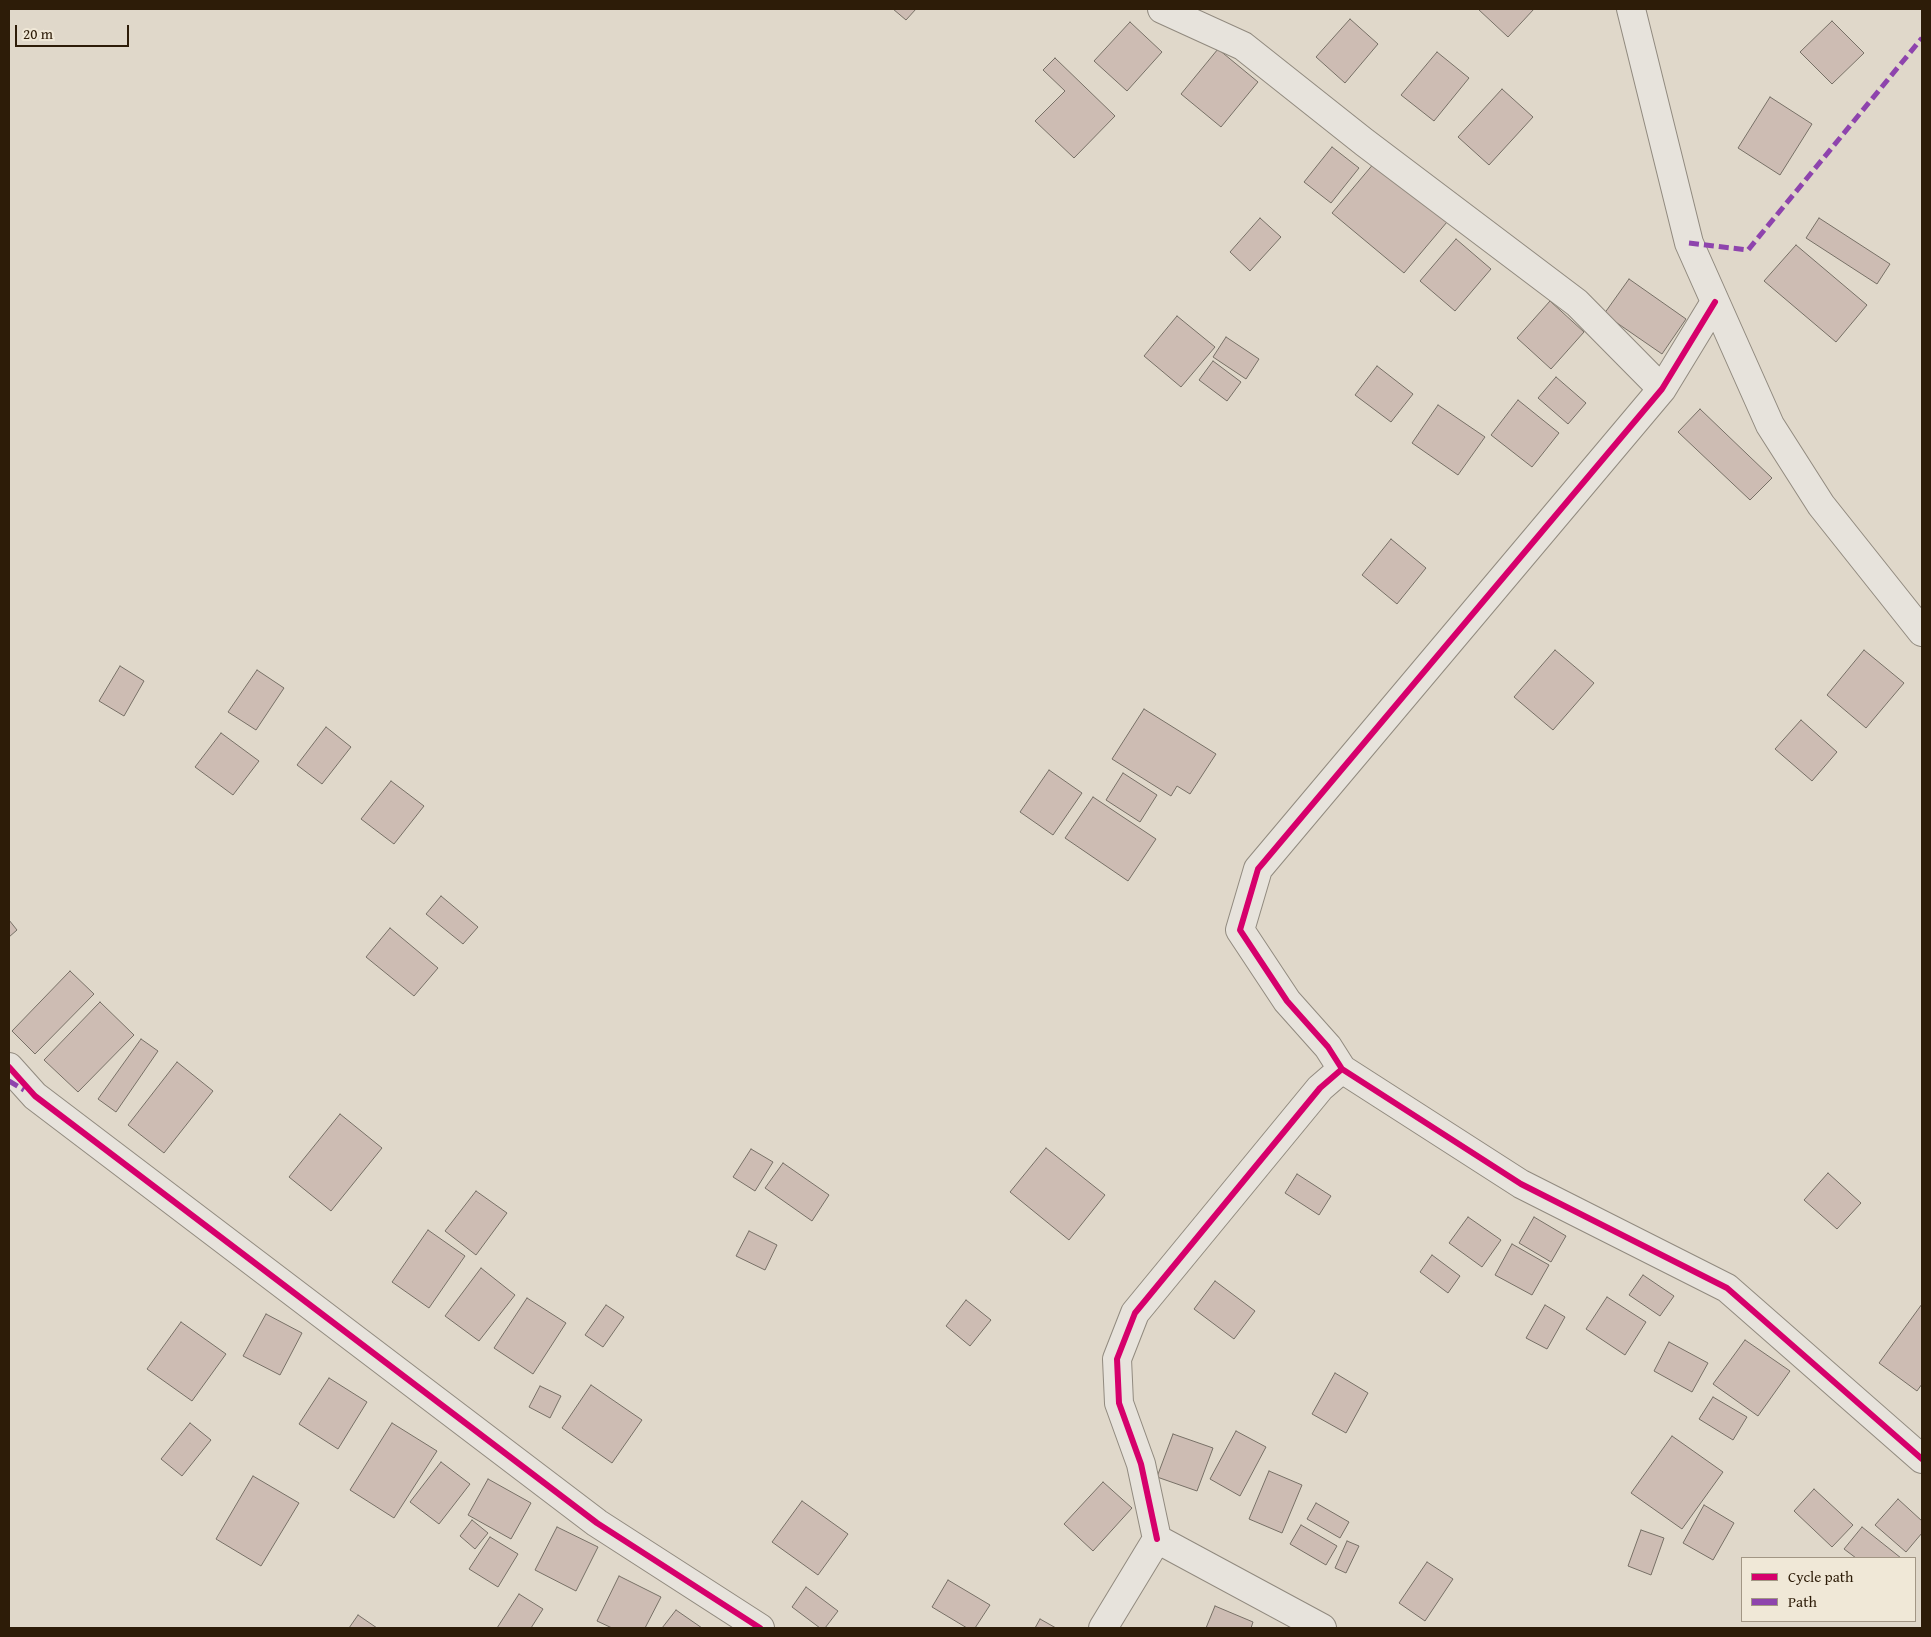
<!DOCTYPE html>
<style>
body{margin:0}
#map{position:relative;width:1931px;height:1637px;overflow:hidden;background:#e0d8ca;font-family:"Gentium Book Plus",serif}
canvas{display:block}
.frame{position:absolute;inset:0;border:10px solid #2d1c08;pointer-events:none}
.legend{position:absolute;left:1741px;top:1557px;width:175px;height:65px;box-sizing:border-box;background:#f0e8d7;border:1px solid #a29684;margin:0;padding:6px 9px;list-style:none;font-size:15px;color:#2d1c08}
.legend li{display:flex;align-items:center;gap:10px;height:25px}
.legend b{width:25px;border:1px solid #a29684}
.scale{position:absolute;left:15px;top:25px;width:114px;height:22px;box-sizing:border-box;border:2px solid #2d1c08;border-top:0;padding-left:6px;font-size:15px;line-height:18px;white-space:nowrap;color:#2d1c08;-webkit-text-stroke:4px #f0e8d7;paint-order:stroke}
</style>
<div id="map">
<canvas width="1931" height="1637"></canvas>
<div class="frame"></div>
<ul class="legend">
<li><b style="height:6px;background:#d6006c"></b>Cycle path</li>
<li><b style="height:6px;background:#8e44ad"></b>Path</li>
</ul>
<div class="scale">20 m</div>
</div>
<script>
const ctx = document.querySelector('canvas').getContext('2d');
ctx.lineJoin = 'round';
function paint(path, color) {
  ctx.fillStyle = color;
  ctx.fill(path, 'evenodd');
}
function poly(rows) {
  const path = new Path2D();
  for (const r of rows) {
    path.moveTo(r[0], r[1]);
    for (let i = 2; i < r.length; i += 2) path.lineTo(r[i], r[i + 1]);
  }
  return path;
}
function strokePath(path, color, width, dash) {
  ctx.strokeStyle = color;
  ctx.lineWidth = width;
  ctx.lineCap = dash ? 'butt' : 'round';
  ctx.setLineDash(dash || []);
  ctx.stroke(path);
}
const building = poly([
 [893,9,916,9,906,20,893,9],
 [1478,9,1534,9,1508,37,1478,9],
 [1350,19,1378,44,1345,83,1316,57,1350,19],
 [1832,21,1864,53,1832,84,1800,52,1832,21],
 [1130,22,1162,52,1127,91,1094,61,1130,22],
 [1218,49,1258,82,1221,127,1181,94,1218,49],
 [1437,52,1469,78,1434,121,1401,95,1437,52],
 [1055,58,1115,116,1074,158,1035,121,1065,91,1043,70,1055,58],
 [1502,89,1533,117,1489,165,1458,137,1502,89],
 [1770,97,1812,124,1780,175,1738,148,1770,97],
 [1332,147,1359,168,1331,203,1304,182,1332,147],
 [1375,162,1447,222,1404,273,1332,213,1375,162],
 [1260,218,1281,237,1250,271,1230,252,1260,218],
 [1819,218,1890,264,1877,284,1806,238,1819,218],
 [1456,239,1491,269,1455,311,1420,281,1456,239],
 [1796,245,1867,305,1836,342,1764,281,1796,245],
 [1629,279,1686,319,1662,354,1604,314,1629,279],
 [1550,301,1584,332,1551,369,1517,338,1550,301],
 [1177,316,1215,347,1181,387,1144,356,1177,316],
 [1226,337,1259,359,1246,379,1213,357,1226,337],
 [1213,361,1241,382,1227,401,1199,380,1213,361],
 [1377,366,1413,394,1391,422,1355,395,1377,366],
 [1556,377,1586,403,1568,424,1538,398,1556,377],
 [1518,400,1559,433,1532,467,1491,435,1518,400],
 [1438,405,1485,437,1458,475,1412,443,1438,405],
 [1700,409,1772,478,1750,500,1678,432,1700,409],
 [1391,539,1426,568,1397,604,1362,575,1391,539],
 [1555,650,1594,683,1553,730,1514,697,1555,650],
 [1864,650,1904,683,1866,728,1827,695,1864,650],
 [120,666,144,681,124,716,99,701,120,666],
 [257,670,284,688,256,730,228,712,257,670],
 [1144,709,1216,754,1190,794,1177,786,1171,796,1112,759,1144,709],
 [1801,720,1837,752,1812,781,1775,749,1801,720],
 [326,727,351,747,322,784,297,765,326,727],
 [221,733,259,761,233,795,195,767,221,733],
 [1049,770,1082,793,1053,835,1020,812,1049,770],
 [1123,773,1157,795,1140,822,1106,800,1123,773],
 [391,781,424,806,394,844,361,819,391,781],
 [1093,797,1156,839,1128,881,1065,838,1093,797],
 [441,896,478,927,463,944,426,914,441,896],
 [9,920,17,930,9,937,9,920],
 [390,928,438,968,414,996,366,957,390,928],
 [70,971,94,994,35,1054,12,1031,70,971],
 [100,1002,134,1035,78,1092,44,1060,100,1002],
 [141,1039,158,1051,116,1112,98,1099,141,1039],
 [177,1062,213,1091,164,1153,128,1125,177,1062],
 [340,1114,382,1148,331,1211,289,1177,340,1114],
 [1046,1148,1105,1195,1069,1240,1010,1192,1046,1148],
 [751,1149,773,1162,755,1191,733,1177,751,1149],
 [783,1163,829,1195,812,1221,765,1188,783,1163],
 [1828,1173,1861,1203,1837,1229,1804,1200,1828,1173],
 [1297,1174,1331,1196,1319,1215,1285,1193,1297,1174],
 [476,1191,507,1213,476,1255,445,1231,476,1191],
 [1468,1217,1501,1240,1482,1267,1449,1243,1468,1217],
 [1534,1217,1566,1236,1551,1262,1519,1243,1534,1217],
 [428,1230,465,1256,429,1308,392,1282,428,1230],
 [749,1231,777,1245,765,1270,736,1256,749,1231],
 [1512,1244,1549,1265,1532,1295,1495,1275,1512,1244],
 [1432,1255,1460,1276,1448,1293,1420,1272,1432,1255],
 [481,1268,515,1295,479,1341,445,1316,481,1268],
 [1643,1275,1674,1296,1660,1316,1629,1295,1643,1275],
 [1215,1281,1255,1311,1234,1339,1194,1309,1215,1281],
 [1607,1297,1646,1322,1625,1355,1586,1329,1607,1297],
 [527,1298,566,1323,533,1374,494,1348,527,1298],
 [966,1300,991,1320,970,1346,946,1326,966,1300],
 [1922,1304,1922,1384,1917,1391,1879,1363,1922,1304],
 [606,1305,624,1317,603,1347,585,1335,606,1305],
 [1545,1305,1565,1317,1547,1349,1526,1338,1545,1305],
 [266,1314,302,1333,280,1375,243,1356,266,1314],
 [181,1322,226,1354,192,1401,147,1369,181,1322],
 [1745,1340,1790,1371,1758,1416,1713,1384,1745,1340],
 [1669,1342,1708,1363,1692,1392,1654,1371,1669,1342],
 [1335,1373,1368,1393,1346,1433,1312,1414,1335,1373],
 [329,1378,367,1402,338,1449,299,1424,329,1378],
 [591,1385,642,1420,612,1463,562,1428,591,1385],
 [540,1386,561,1396,550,1418,529,1407,540,1386],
 [1713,1397,1747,1417,1733,1440,1699,1419,1713,1397],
 [190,1423,211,1440,182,1476,161,1459,190,1423],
 [392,1423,437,1451,394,1518,350,1490,392,1423],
 [1236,1431,1266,1447,1240,1496,1210,1479,1236,1431],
 [1173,1434,1213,1448,1197,1491,1157,1477,1173,1434],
 [1672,1436,1723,1472,1682,1529,1631,1493,1672,1436],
 [441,1462,470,1484,439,1524,410,1502,441,1462],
 [1269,1471,1302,1485,1282,1533,1249,1519,1269,1471],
 [253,1476,299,1503,261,1566,216,1539,253,1476],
 [488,1479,531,1503,511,1539,468,1515,488,1479],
 [1103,1482,1132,1508,1093,1551,1064,1524,1103,1482],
 [1814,1489,1853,1525,1832,1547,1794,1511,1814,1489],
 [1898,1499,1922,1521,1922,1533,1906,1552,1875,1525,1898,1499],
 [802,1501,848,1534,818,1575,772,1542,802,1501],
 [1316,1503,1349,1522,1340,1538,1307,1519,1316,1503],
 [1704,1505,1734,1523,1713,1560,1683,1543,1704,1505],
 [472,1520,488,1533,475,1549,460,1536,472,1520],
 [1301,1525,1337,1546,1326,1565,1290,1544,1301,1525],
 [557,1527,598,1547,576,1591,535,1570,557,1527],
 [1862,1527,1901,1558,1856,1558,1844,1549,1862,1527],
 [1641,1530,1664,1538,1651,1575,1628,1566,1641,1530],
 [490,1537,518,1554,498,1587,469,1569,490,1537],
 [1347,1541,1359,1546,1346,1573,1335,1568,1347,1541],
 [1427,1562,1453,1579,1425,1621,1399,1603,1427,1562],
 [619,1576,661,1597,645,1628,612,1628,597,1621,619,1576],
 [948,1580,990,1605,975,1628,967,1628,932,1607,948,1580],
 [806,1587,838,1611,825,1628,820,1628,792,1607,806,1587],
 [519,1594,543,1609,531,1628,497,1628,519,1594],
 [1215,1606,1253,1622,1251,1628,1206,1628,1215,1606],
 [676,1610,702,1628,662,1628,676,1610],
 [358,1615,377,1628,349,1628,358,1615],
 [1040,1619,1056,1628,1035,1628,1040,1619]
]);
paint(building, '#cdbcb3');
strokePath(building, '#777066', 1);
const minor = poly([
 [1162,9,1243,46,1364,142,1577,303,1662,389],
 [1631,9,1689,243,1770,425,1821,505,1922,632],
 [9,1067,35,1096,597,1523,760,1628],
 [1342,1069,1521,1184,1727,1288,1922,1459],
 [1157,1539,1141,1464,1119,1403,1117,1359,1135,1313,1320,1088,1342,1069,1328,1047,1287,1001,1240,930,1258,869,1662,389,1715,302],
 [1103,1628,1157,1539,1322,1628]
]);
strokePath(minor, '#918a7f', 30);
strokePath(minor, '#e7e3dc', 28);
strokePath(poly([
 [1689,243,1748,250,1922,38],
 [9,1081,24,1090]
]), '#8e44ad', 5, [10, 5]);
strokePath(poly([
 [9,1067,35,1096,597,1523,760,1628],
 [1342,1069,1521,1184,1727,1288,1922,1459],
 [1157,1539,1141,1464,1119,1403,1117,1359,1135,1313,1320,1088,1342,1069,1328,1047,1287,1001,1240,930,1258,869,1662,389,1715,302]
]), '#d6006c', 6);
</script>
